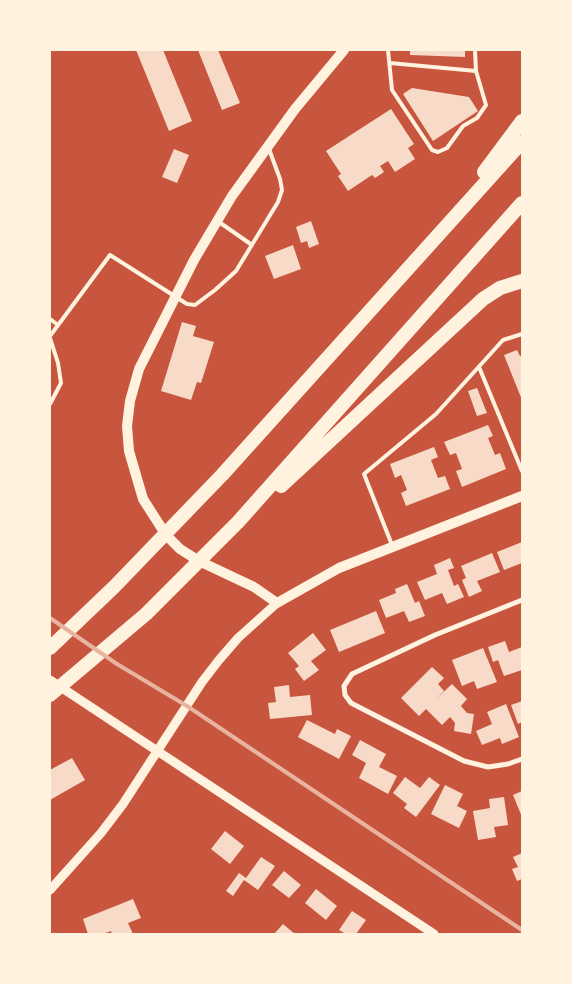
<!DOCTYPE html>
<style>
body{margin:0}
#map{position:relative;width:572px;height:984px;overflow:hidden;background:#c8553d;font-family:Jost,sans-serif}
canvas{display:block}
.frame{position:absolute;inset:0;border:51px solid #fff3e0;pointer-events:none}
</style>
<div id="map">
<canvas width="572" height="984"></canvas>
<div class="frame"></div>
</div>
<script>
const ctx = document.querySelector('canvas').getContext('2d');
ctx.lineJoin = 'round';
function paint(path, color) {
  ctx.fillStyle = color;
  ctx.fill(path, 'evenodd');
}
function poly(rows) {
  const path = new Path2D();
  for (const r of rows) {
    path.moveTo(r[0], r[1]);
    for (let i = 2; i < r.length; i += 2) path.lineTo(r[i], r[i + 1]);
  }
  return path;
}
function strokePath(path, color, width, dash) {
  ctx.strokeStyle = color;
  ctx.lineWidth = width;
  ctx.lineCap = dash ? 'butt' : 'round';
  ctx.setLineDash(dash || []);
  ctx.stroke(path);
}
paint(poly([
 [136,50,163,50,192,121,169,131],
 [198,50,218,50,240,103,222,110],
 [410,50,465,50,465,57,410,55],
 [412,88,469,97,478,111,433,141,403,94],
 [391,109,414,144,408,148,415,159,395,172,388,161,380,166,384,172,375,178,372,175,348,191,338,176,341,174,326,151],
 [174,149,189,155,177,183,162,177],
 [311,221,319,244,309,248,307,241,301,243,296,227],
 [293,245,301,269,274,279,265,256],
 [182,322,196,326,193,336,214,342,201,383,197,382,191,400,161,391],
 [517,350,520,356,522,356,522,400,504,355],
 [477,388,487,413,477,416,468,391],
 [488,425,493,436,488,438,495,455,500,453,506,469,462,487,456,471,462,469,456,453,450,455,444,442],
 [434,447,438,457,431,460,438,478,445,476,450,489,406,506,401,493,407,490,401,475,395,478,390,464],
 [522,542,522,563,504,570,497,552],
 [492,553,500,572,477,581,482,591,469,597,462,580,466,578,461,566],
 [450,558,454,568,448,570,454,586,458,584,464,597,447,604,442,593,425,600,417,582,437,574,434,565],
 [407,584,415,603,419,601,425,616,409,622,404,611,386,618,379,600,396,593,395,589],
 [376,611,385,633,339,652,330,630],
 [313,633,326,650,311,661,319,670,304,681,295,669,299,666,288,653],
 [505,641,509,652,522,647,522,670,504,676,498,660,493,662,488,647],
 [483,648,497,682,477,689,474,681,462,686,452,660],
 [432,667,444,678,438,684,444,691,434,701,452,684,467,699,461,706,467,713,474,714,471,734,454,731,455,723,450,717,442,725,426,709,419,716,401,698],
 [289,685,290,697,310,695,312,715,270,719,268,703,276,702,274,687],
 [522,701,522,722,518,724,511,705],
 [506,704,519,737,502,744,500,738,482,745,476,731,492,724,487,712],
 [307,720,335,734,337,729,351,736,339,759,298,737],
 [360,740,386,754,379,767,397,776,388,794,359,778,366,763,352,755],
 [72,758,85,780,50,800,50,770],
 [405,777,420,788,429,777,440,785,416,817,404,808,407,804,393,793],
 [445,785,463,794,457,806,467,811,459,828,431,814],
 [522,791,522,817,513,795],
 [504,797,508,825,494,827,496,837,478,840,473,811,490,808,489,799],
 [225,831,244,846,230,864,211,849],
 [522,853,522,879,517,881,512,869,518,867,513,857],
 [261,857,275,866,258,890,244,880,233,896,226,891,239,873,246,878],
 [284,871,301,885,289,898,272,885],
 [316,889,337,906,326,920,305,903],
 [133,899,141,918,128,923,133,934,112,934,111,931,103,934,88,934,83,919],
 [352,911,366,920,356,934,346,934,339,930],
 [283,924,295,934,274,934]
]), '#f7dbc8');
strokePath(poly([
 [388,50,392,90,432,150,438,152,447,148,463,126,477,118,486,105,476,71,475,50],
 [390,63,476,71],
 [219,222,252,245],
 [50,319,58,325],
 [50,336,110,255,187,304,195,305,215,290,236,271,278,202,282,190,280,179,269,149],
 [50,338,58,363,61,383,50,404],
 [479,367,522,471],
 [392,545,364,474,436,414,503,340,522,334]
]), '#fff3e0', 4);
strokePath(poly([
 [522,600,435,635,352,674,344,686,345,695,351,703,464,761,488,767,508,764,522,759]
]), '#fff3e0', 5);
strokePath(poly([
 [50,680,434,934],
 [50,890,101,833,123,804,202,682,219,660,238,638,277,603]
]), '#fff3e0', 9);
strokePath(poly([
 [344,50,295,109,232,196,194,260,139,369,130,401,127,426,129,451,143,499,166,535,180,549,199,561,254,587,277,603,339,568,522,496]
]), '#fff3e0', 10);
strokePath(poly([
 [484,172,522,121],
 [281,486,483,299,500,288,522,281],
 [50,648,114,587,222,475,522,142],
 [50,695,146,614,238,522,522,203]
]), '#fff3e0', 14);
strokePath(poly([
 [50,618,117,664,187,706,522,930]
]), '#e9b49f', 4);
</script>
